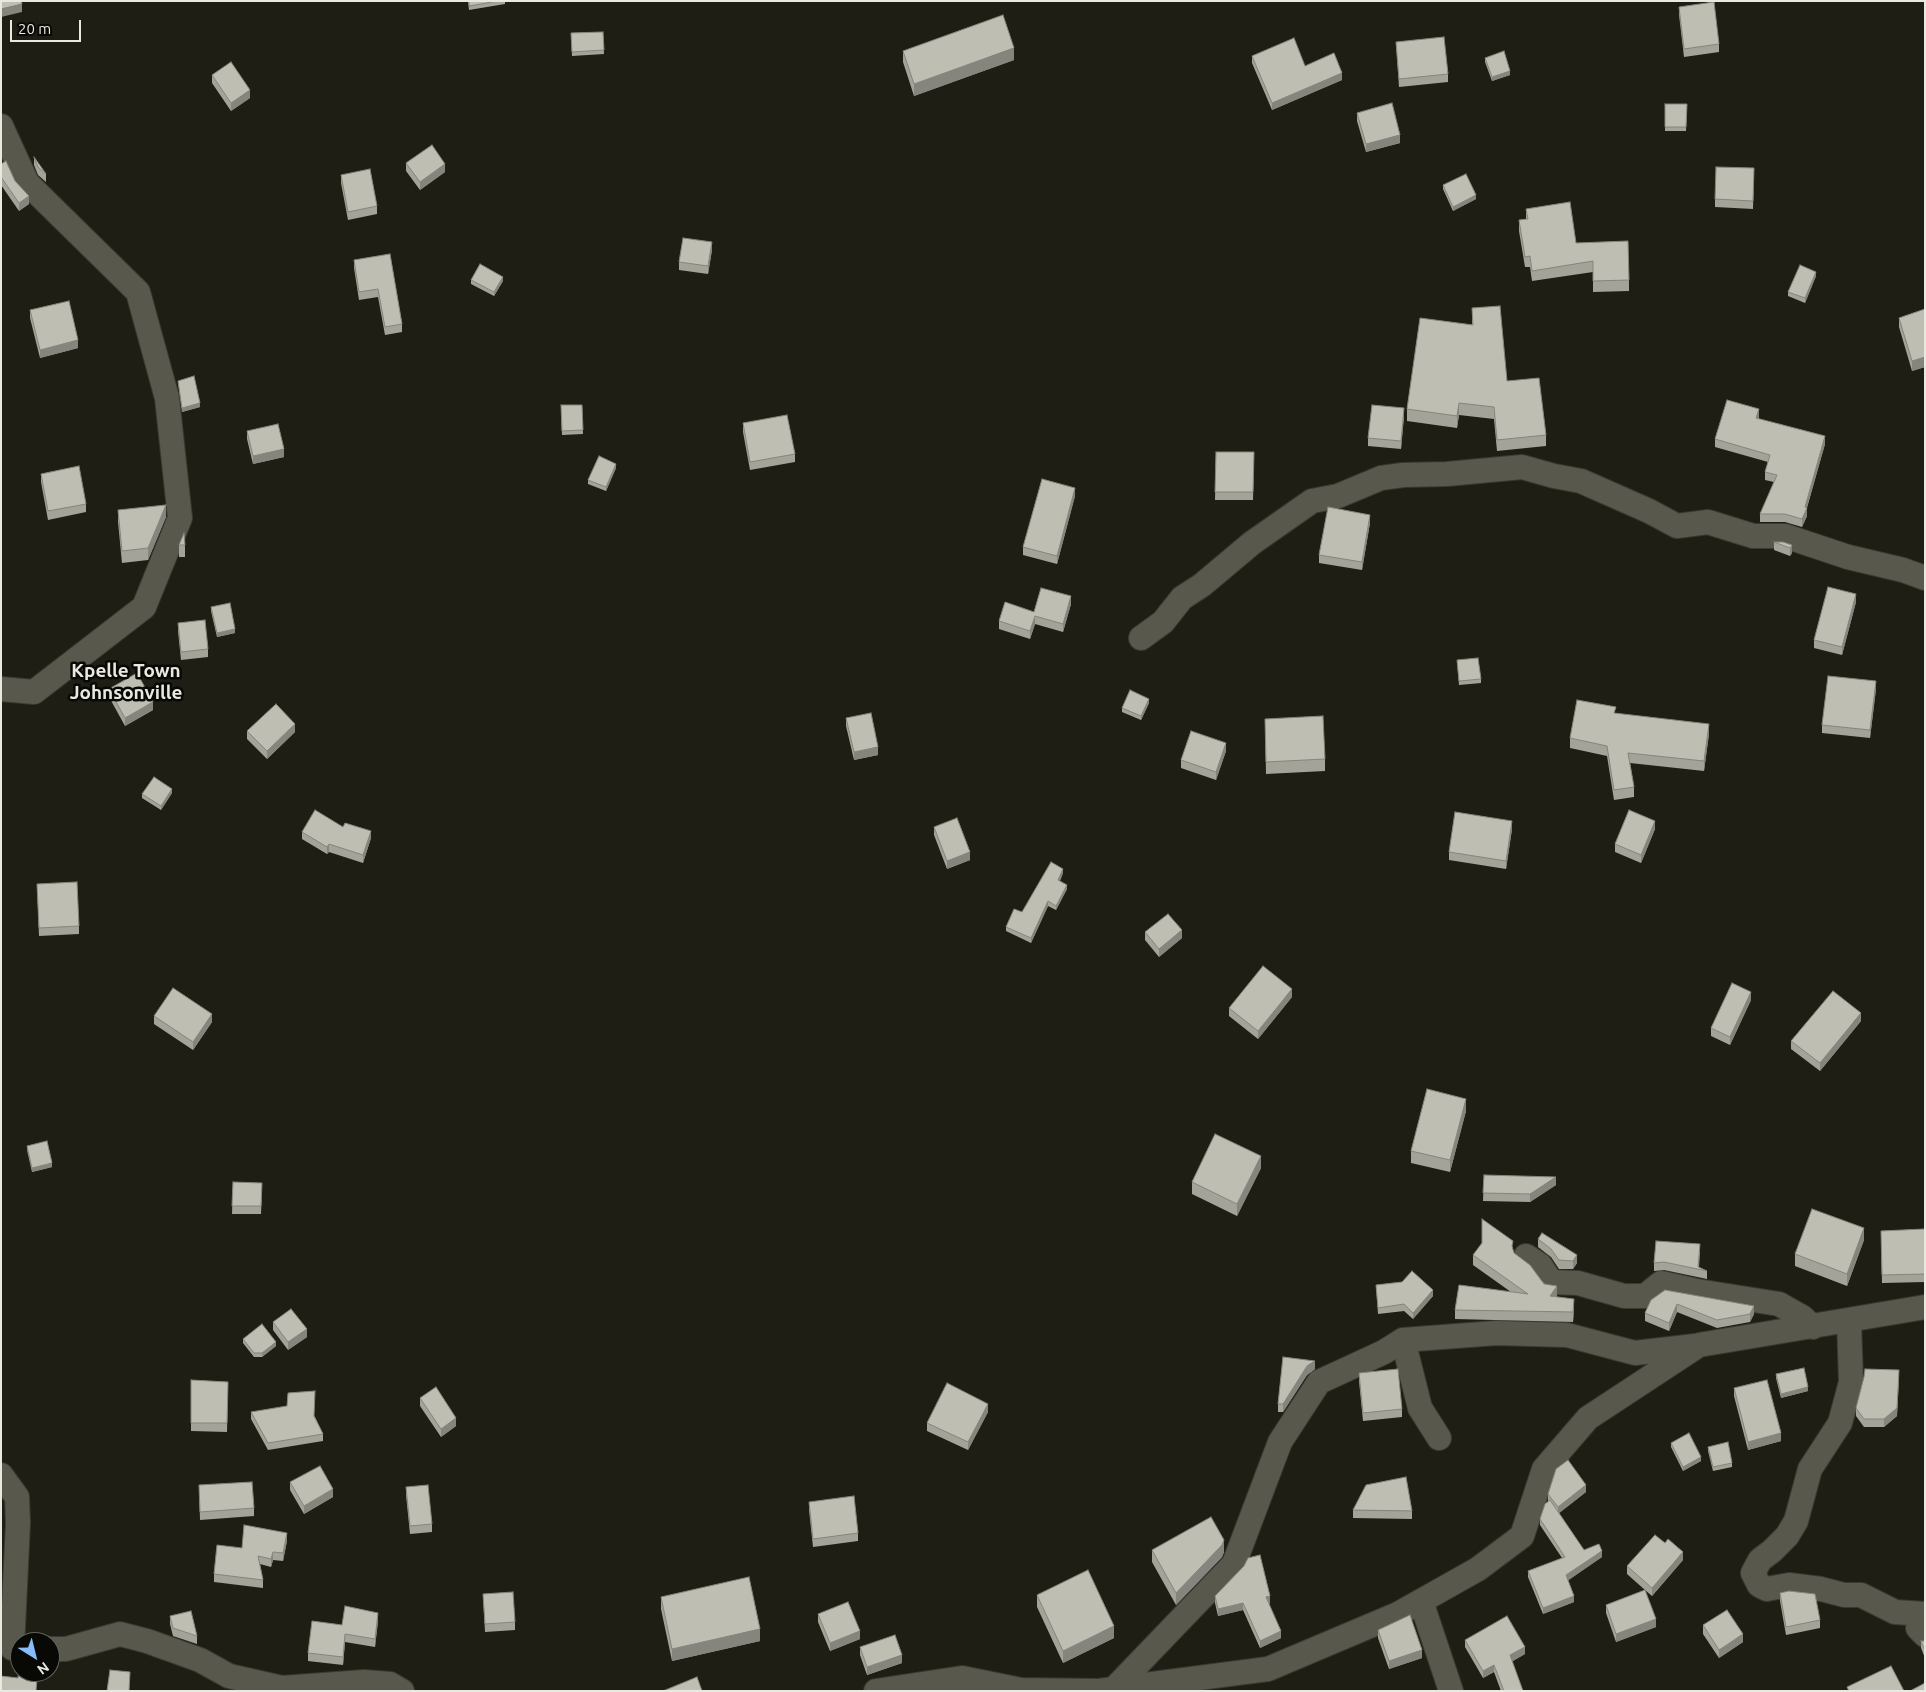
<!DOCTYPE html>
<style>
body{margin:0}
#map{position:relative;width:1926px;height:1692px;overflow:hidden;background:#1e1e15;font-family:Ubuntu,sans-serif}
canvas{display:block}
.frame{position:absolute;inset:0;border:2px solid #e9e9e2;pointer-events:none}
.north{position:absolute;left:10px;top:1632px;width:50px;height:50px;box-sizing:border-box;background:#080805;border:1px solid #62625d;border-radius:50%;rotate:144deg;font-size:14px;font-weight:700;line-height:20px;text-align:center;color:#e9e9e2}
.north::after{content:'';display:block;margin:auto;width:18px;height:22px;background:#87bbfb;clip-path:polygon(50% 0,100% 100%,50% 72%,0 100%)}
.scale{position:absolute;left:10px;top:20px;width:71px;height:22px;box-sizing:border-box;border:2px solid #e9e9e2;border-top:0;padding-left:6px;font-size:15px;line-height:18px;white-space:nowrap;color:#e9e9e2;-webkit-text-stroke:4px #080805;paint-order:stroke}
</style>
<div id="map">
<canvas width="1926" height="1692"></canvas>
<div class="frame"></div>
<div class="north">N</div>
<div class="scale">20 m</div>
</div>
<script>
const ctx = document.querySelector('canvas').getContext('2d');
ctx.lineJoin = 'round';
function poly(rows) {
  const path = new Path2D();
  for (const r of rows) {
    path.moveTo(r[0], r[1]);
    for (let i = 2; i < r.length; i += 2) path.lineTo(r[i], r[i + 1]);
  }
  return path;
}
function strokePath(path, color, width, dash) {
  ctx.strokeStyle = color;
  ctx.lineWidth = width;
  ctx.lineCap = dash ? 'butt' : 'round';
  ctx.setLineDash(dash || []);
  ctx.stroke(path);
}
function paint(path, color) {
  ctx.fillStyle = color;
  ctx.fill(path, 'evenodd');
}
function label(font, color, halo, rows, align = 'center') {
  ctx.font = font + ' Ubuntu,sans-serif';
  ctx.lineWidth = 5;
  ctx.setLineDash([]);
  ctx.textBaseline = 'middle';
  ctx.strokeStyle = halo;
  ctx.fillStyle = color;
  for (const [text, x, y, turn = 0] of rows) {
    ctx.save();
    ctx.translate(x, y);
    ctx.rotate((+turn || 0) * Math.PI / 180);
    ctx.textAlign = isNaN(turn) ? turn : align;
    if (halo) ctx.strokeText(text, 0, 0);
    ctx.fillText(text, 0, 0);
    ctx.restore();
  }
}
const minor = poly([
 [1,126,27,183,138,292,167,398,180,518,144,607,34,692,1,689],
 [1141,638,1163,622,1182,598,1202,585,1252,543,1312,501,1338,496,1381,478,1403,475,1447,474,1522,467,1554,476,1581,481,1649,511,1677,526,1708,522,1753,536,1785,536,1848,557,1903,570,1925,578],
 [1526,1256,1540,1265,1551,1282,1578,1283,1624,1296,1645,1296,1661,1283,1697,1291,1779,1304,1802,1317,1813,1327],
 [1849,1321,1851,1382,1840,1423,1810,1469,1796,1521,1787,1536,1772,1551,1760,1560,1753,1573,1759,1585,1767,1589,1789,1585,1821,1589,1844,1595,1861,1595,1895,1612,1925,1614],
 [1403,1340,1420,1408,1439,1438],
 [1,1475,17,1497,18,1523,12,1648,20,1648],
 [1421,1601,1451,1691],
 [1925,1615,1918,1628,1925,1635],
 [50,1649,66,1649,120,1634,147,1641,200,1660,229,1676,282,1688,364,1682,390,1684,402,1691],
 [876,1691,962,1678,1021,1690,1099,1691,1268,1669,1398,1614,1478,1569,1522,1536,1544,1469,1588,1418,1699,1345,1925,1307],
 [1112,1691,1234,1564,1280,1442,1319,1382,1384,1352,1403,1340,1496,1333,1567,1335,1635,1353,1695,1346]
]);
strokePath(minor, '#3a3a33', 26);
strokePath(minor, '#58584d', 24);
paint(poly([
 [468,1,505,1,505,4,469,10],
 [1679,7,1719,44,1719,52,1684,57,1679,15],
 [603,32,604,54,572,56,571,33],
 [1396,42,1448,74,1448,82,1399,87],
 [903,51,1014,60,914,96,903,62],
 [1252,56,1305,66,1342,80,1272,110,1252,63],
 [1485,58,1510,75,1492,81,1485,62],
 [212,75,250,98,231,111,212,83],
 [1665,104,1687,104,1686,131,1665,131],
 [1357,113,1400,143,1366,152,1357,121],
 [34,157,46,174,46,182,38,175,34,165],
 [406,163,445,172,420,190,406,171],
 [1,164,29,204,19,211,1,185],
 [1754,168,1753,209,1715,207,1715,199],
 [341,175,377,206,377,214,348,220,341,183],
 [1443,185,1476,199,1453,211,1443,189],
 [1526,209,1576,243,1629,280,1629,291,1593,292,1593,272,1532,281,1530,267,1525,267,1519,231,1519,220,1526,219],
 [712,250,708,274,679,270,679,262],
 [390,254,402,324,402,332,385,335,378,297,359,300,354,268,354,260],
 [1816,276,1805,303,1788,296,1788,292],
 [471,280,503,281,494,296,471,284],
 [1472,308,1507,381,1546,435,1546,446,1497,451,1494,419,1459,415,1457,428,1407,421,1407,409,1472,324],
 [1925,309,1925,367,1912,371,1899,327,1899,318],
 [30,310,78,348,40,358,30,318],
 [178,381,200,407,182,412],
 [561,405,582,405,583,434,562,435],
 [1404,416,1401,449,1368,446,1368,438],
 [1759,417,1759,419,1825,444,1807,508,1807,516,1802,527,1785,522,1760,522,1760,514,1774,482,1765,480,1765,472,1768,462,1715,447,1715,439],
 [743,423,795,454,795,462,750,470,743,432],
 [247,431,284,457,253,464,247,439],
 [1216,452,1254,452,1253,500,1215,500],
 [616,468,606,491,588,484,588,480],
 [41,474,86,504,86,512,48,520,41,482],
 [1075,496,1057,564,1023,555,1023,547],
 [118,510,166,517,148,560,122,563,118,522],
 [1370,523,1362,570,1319,563,1319,555],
 [1774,542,1792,545,1792,553,1790,556,1774,550],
 [179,545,185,545,185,557,179,557],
 [1856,602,1842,655,1814,648,1814,640],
 [1071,604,1063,632,1035,624,1030,639,999,629,999,621],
 [211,607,235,633,217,637,211,611],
 [178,623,208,649,208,657,181,660,178,631],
 [1457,660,1481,679,1481,683,1459,685],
 [109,689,153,710,125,726,109,697],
 [1876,689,1870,738,1822,733,1822,725],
 [1149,703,1141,720,1122,712,1122,708],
 [1616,713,1709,734,1704,771,1630,763,1634,787,1634,797,1614,800,1607,756,1570,748,1570,738],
 [846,718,878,755,854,760,846,726],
 [1265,719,1325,759,1325,771,1266,774],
 [247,731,295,732,267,759,247,739],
 [1226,751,1216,780,1181,768,1181,760],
 [172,793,161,810,142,798,142,794],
 [343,827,371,838,363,863,329,852,327,854,302,839,302,832],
 [934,827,970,860,947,869,934,835],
 [1512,829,1506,869,1449,860,1449,852],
 [1655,829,1641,863,1615,852,1615,844],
 [1063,873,1060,881,1067,889,1056,910,1048,906,1031,943,1006,931,1006,927],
 [37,884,79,926,79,934,39,936],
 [1145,932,1182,938,1159,957,1145,940],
 [1292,997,1258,1039,1229,1016,1229,1008],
 [1751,1000,1730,1045,1711,1036,1711,1028],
 [154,1016,212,1022,193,1050,154,1024],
 [1861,1021,1820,1071,1791,1049,1791,1041],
 [1466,1111,1450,1172,1411,1163,1411,1151],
 [27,1146,52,1167,32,1172,27,1150],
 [1261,1168,1237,1216,1192,1194,1192,1182],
 [1484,1175,1556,1185,1530,1202,1483,1201],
 [233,1182,262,1191,261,1214,232,1214],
 [1925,1229,1925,1282,1882,1283,1881,1231],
 [1538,1239,1577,1263,1573,1269,1559,1269,1551,1257,1538,1247],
 [1864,1240,1847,1286,1795,1266,1795,1254],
 [1513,1250,1514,1253,1557,1296,1556,1297,1574,1309,1573,1322,1455,1319,1455,1310,1511,1292,1473,1265,1473,1255],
 [1700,1252,1699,1267,1707,1271,1707,1279,1664,1270,1654,1271,1654,1263],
 [1402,1282,1433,1296,1413,1319,1404,1311,1378,1314,1376,1285],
 [1651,1300,1754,1314,1750,1322,1717,1328,1677,1312,1669,1331,1645,1321,1645,1313],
 [273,1322,307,1337,288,1350,273,1330],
 [243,1339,276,1346,262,1357,254,1357,243,1343],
 [1283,1357,1315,1369,1307,1375,1283,1412,1278,1412,1278,1404],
 [1359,1373,1402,1409,1402,1417,1363,1421,1359,1381],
 [1776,1374,1808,1391,1781,1398,1776,1378],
 [1899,1378,1897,1416,1884,1427,1864,1427,1856,1416,1856,1408],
 [191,1380,228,1382,227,1432,191,1431],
 [1734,1388,1781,1441,1748,1450,1734,1396],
 [420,1398,456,1426,441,1437,420,1406],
 [251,1412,315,1417,323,1434,323,1441,268,1450,251,1419],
 [988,1412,968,1450,927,1431,927,1423],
 [1671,1443,1701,1461,1683,1471,1671,1447],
 [1708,1447,1732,1463,1732,1467,1713,1471,1708,1451],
 [290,1482,333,1497,304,1514,290,1490],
 [199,1485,254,1508,254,1516,200,1520],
 [406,1487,432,1524,432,1532,410,1534,406,1495],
 [1586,1492,1559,1513,1584,1550,1602,1557,1568,1580,1574,1602,1543,1614,1528,1577,1528,1571,1562,1558,1540,1525,1540,1519,1548,1502,1548,1494],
 [809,1502,858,1533,858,1541,813,1547,809,1510],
 [1353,1510,1412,1511,1412,1519,1353,1518],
 [287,1541,283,1561,273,1560,271,1567,260,1564,263,1580,263,1588,214,1582,214,1574,242,1548],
 [1152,1550,1224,1552,1222,1557,1176,1605,1152,1562],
 [1683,1560,1652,1596,1645,1590,1656,1627,1616,1642,1606,1613,1606,1605,1645,1590,1627,1574,1627,1566],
 [1780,1593,1820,1620,1820,1628,1786,1635,1780,1601],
 [483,1594,515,1622,515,1630,485,1632],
 [1037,1595,1114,1638,1063,1663,1037,1607],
 [1215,1596,1270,1603,1269,1604,1281,1638,1260,1648,1243,1610,1218,1616,1215,1603],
 [661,1597,760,1641,672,1661,661,1609],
 [818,1614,860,1639,830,1651,818,1622],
 [170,1616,197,1636,197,1644,173,1636,170,1624],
 [378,1621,375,1647,345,1642,343,1665,308,1661,308,1653,342,1625],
 [1703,1625,1743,1642,1719,1658,1703,1634],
 [1378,1630,1422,1658,1389,1669,1378,1638],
 [1465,1640,1525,1654,1512,1661,1523,1691,1501,1691,1494,1672,1483,1678,1465,1647],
 [1921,1641,1925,1641,1925,1658,1921,1648],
 [860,1647,902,1663,867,1675,860,1655]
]), '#a4a399');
paint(poly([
 [22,4,22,12,1,17,1,9],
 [1014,48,1014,60,914,96,914,84],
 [1510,71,1510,75,1492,81,1492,77],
 [1342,73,1342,80,1272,110,1272,103],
 [250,90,250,98,231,111,231,103],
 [1400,135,1400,143,1366,152,1366,144],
 [445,164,445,172,420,190,420,182],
 [1476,195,1476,199,1453,211,1453,207],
 [29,196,29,204,19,211,19,203],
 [712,242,712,250,708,274,708,266],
 [1816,272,1816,276,1805,303,1805,298],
 [503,277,503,281,494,296,494,292],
 [78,340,78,348,40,358,40,350],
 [1925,357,1925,367,1912,371,1912,361],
 [200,403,200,407,182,412,182,408],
 [1459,403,1459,415,1457,428,1457,416],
 [1404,408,1404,416,1401,449,1401,441],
 [1759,409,1759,417,1756,426,1756,418],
 [1825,436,1825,444,1806,510,1807,508,1807,516,1802,527,1802,519,1805,507],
 [284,449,284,457,253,464,253,456],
 [616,464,616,468,606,491,606,487],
 [1075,488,1075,496,1057,564,1057,556],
 [166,505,166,517,148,560,148,548],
 [1370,515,1370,523,1362,570,1362,562],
 [1792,545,1792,553,1790,556,1790,548],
 [1856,594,1856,602,1842,655,1842,647],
 [1071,596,1071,604,1063,632,1063,624],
 [1035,616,1035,624,1030,639,1030,631],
 [235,629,235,633,217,637,217,633],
 [1876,681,1876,689,1870,738,1870,730],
 [1149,699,1149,703,1141,720,1141,716],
 [153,702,153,710,125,726,125,718],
 [295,724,295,732,267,759,267,751],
 [1709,724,1709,734,1704,771,1704,761],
 [1226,743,1226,751,1216,780,1216,772],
 [878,747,878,755,854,760,854,752],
 [172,789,172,793,161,810,161,806],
 [1512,821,1512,829,1506,869,1506,861],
 [1655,821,1655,829,1641,863,1641,855],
 [371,831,371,838,363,863,363,855],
 [329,844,329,852,327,854,327,847],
 [970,852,970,860,947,869,947,861],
 [1063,869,1063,873,1058,884,1058,880],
 [1067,885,1067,889,1056,910,1056,906],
 [1048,901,1048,906,1031,943,1031,938],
 [1182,930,1182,938,1159,957,1159,949],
 [1292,989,1292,997,1258,1039,1258,1031],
 [1751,992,1751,1000,1730,1045,1730,1037],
 [1861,1013,1861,1021,1820,1071,1820,1063],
 [212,1014,212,1022,193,1050,193,1042],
 [1466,1099,1466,1111,1450,1172,1450,1160],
 [1261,1156,1261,1168,1237,1216,1237,1204],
 [52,1163,52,1167,32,1172,32,1168],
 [1556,1177,1556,1185,1530,1202,1530,1194],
 [1864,1228,1864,1240,1847,1286,1847,1274],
 [1577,1255,1577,1263,1573,1269,1573,1261],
 [1557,1286,1557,1296,1550,1306,1550,1296],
 [1433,1290,1433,1296,1413,1319,1413,1313],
 [1574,1299,1574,1309,1573,1322,1573,1312],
 [1677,1304,1677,1312,1669,1331,1669,1323],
 [1754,1306,1754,1314,1750,1322,1750,1314],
 [307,1329,307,1337,288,1350,288,1342],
 [276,1342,276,1346,262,1357,262,1353],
 [1315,1361,1315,1369,1307,1375,1283,1412,1283,1404,1307,1366],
 [1899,1370,1897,1416,1884,1427,1884,1419],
 [1808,1387,1808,1391,1781,1398,1781,1394],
 [988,1404,988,1412,968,1450,968,1442],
 [456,1418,456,1426,441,1437,441,1429],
 [1781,1433,1781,1441,1748,1450,1748,1442],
 [1701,1457,1701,1461,1683,1471,1683,1467],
 [1586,1485,1586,1492,1558,1514,1558,1507],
 [333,1489,333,1497,304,1514,304,1506],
 [287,1533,287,1541,283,1561,283,1553],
 [1224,1540,1224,1552,1222,1557,1176,1605,1176,1593],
 [1602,1551,1602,1557,1566,1582,1566,1575],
 [273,1552,273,1560,271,1567,271,1559],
 [1683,1552,1683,1560,1652,1596,1652,1588],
 [1270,1596,1270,1603,1266,1604,1266,1597],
 [1574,1596,1574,1602,1543,1614,1543,1608],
 [1243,1603,1243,1610,1218,1616,1218,1609],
 [378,1613,378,1621,375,1647,375,1639],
 [1656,1619,1656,1627,1616,1642,1616,1634],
 [1114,1626,1114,1638,1063,1663,1063,1651],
 [760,1629,760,1641,672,1661,672,1649],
 [860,1631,860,1639,830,1651,830,1643],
 [1281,1631,1281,1638,1260,1648,1260,1641],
 [345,1634,345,1642,343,1665,343,1657],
 [1743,1634,1743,1642,1719,1658,1719,1650],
 [1525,1647,1525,1654,1510,1663,1510,1655],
 [1422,1650,1422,1658,1389,1669,1389,1661],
 [902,1655,902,1663,867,1675,867,1667],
 [1494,1665,1494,1672,1483,1678,1483,1671]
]), '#86857d');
const building = poly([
 [1,1,21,1,22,4,1,9,1,1],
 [469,1,498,1,469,6,469,1],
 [1714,2,1719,44,1684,49,1679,7,1714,2],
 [1003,15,1014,48,914,84,903,51,1003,15],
 [603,32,604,50,572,52,571,33,603,32],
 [1444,37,1448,74,1399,79,1396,42,1444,37],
 [1294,38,1305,66,1334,53,1342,73,1272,103,1252,56,1294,38],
 [1504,51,1510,71,1492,77,1485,58,1504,51],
 [231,62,250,90,231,103,212,75,231,62],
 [1392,103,1400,135,1366,144,1357,113,1392,103],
 [1665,104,1687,104,1686,127,1665,127,1665,104],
 [432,145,445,164,420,182,406,163,432,145],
 [34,157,46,174,38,167,34,157],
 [6,161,15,181,29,196,19,203,1,177,1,164,6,161],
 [1716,167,1754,168,1753,201,1715,199,1716,167],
 [370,169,377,206,348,212,341,175,370,169],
 [1466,174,1476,195,1453,207,1443,185,1466,174],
 [1570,202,1576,243,1628,241,1629,280,1593,281,1593,261,1532,271,1530,256,1525,257,1519,220,1528,219,1526,209,1570,202],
 [683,238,712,242,708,266,679,262,683,238],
 [390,254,402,324,385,327,378,289,359,292,354,260,390,254],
 [480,264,503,277,494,292,471,280,480,264],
 [1800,265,1816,272,1805,298,1788,292,1800,265],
 [69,301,78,340,40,350,30,310,69,301],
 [1500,306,1507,381,1539,378,1546,435,1497,440,1494,407,1459,403,1457,416,1407,409,1420,318,1473,325,1472,308,1500,306],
 [1925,309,1925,357,1912,361,1899,318,1925,309],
 [194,376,200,403,182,408,178,381,194,376],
 [1727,400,1759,409,1756,418,1825,436,1805,507,1807,508,1802,519,1785,514,1760,514,1777,475,1765,472,1770,455,1715,439,1727,400],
 [561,405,582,405,583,430,562,431,561,405],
 [1372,405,1404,408,1401,441,1368,438,1372,405],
 [787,415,795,454,750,462,743,423,787,415],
 [278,424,284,449,253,456,247,431,278,424],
 [1216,452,1254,452,1253,492,1215,492,1216,452],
 [599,456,616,464,606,487,588,480,599,456],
 [79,466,86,504,48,511,41,474,79,466],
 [1042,479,1075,488,1057,556,1023,547,1042,479],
 [166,505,148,548,122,551,118,510,166,505],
 [1328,507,1370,515,1362,562,1319,555,1328,507],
 [184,533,185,545,179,545,184,533],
 [1774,542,1783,542,1792,545,1790,548,1774,542],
 [1828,587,1856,594,1842,647,1814,640,1828,587],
 [1041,588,1071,596,1063,624,1035,616,1030,631,999,621,1005,602,1034,612,1041,588],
 [230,603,235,629,217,633,211,607,230,603],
 [205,620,208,649,181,652,178,623,205,620],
 [1478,658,1481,679,1459,681,1457,660,1478,658],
 [137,673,153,702,125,718,109,689,137,673],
 [1828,676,1876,681,1870,730,1822,725,1828,676],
 [1130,690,1149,699,1141,716,1122,708,1130,690],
 [1577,700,1616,707,1614,713,1709,724,1704,761,1628,753,1634,787,1614,790,1607,746,1570,738,1577,700],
 [276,704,295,724,267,751,247,731,276,704],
 [871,713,878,747,854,752,846,718,871,713],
 [1323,716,1325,759,1266,762,1265,719,1323,716],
 [1191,731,1226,743,1216,772,1181,760,1191,731],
 [154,777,172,789,161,806,142,794,154,777],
 [315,810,343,827,345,823,371,831,363,855,329,844,327,847,302,832,315,810],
 [1629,810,1655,821,1641,855,1615,844,1629,810],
 [1455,812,1512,821,1506,861,1449,852,1455,812],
 [957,818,970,852,947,861,934,827,957,818],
 [1051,862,1063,869,1058,880,1067,885,1056,906,1048,901,1031,938,1006,927,1014,909,1022,912,1051,862],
 [77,882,79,926,39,928,37,884,77,882],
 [1168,914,1182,930,1159,949,1145,932,1168,914],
 [1263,966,1292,989,1258,1031,1229,1008,1263,966],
 [1732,983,1751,992,1730,1037,1711,1028,1732,983],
 [173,988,212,1014,193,1042,154,1016,173,988],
 [1833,991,1861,1013,1820,1063,1791,1041,1833,991],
 [1427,1089,1466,1099,1450,1160,1411,1151,1427,1089],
 [1215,1134,1261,1156,1237,1204,1192,1182,1215,1134],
 [47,1141,52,1163,32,1168,27,1146,47,1141],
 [1484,1175,1556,1177,1530,1194,1483,1193,1484,1175],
 [233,1182,262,1183,261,1206,232,1206,233,1182],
 [1812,1209,1864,1228,1847,1274,1795,1254,1812,1209],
 [1482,1219,1513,1241,1512,1246,1514,1253,1530,1265,1544,1284,1557,1286,1550,1296,1574,1299,1573,1312,1455,1310,1459,1285,1528,1294,1473,1255,1482,1243,1482,1219],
 [1925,1229,1925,1274,1882,1275,1881,1231,1925,1229],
 [1542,1233,1577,1255,1573,1261,1559,1260,1551,1249,1538,1239,1542,1233],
 [1656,1241,1700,1244,1698,1267,1707,1271,1664,1262,1654,1263,1656,1241],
 [1412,1271,1433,1290,1413,1313,1404,1304,1378,1308,1376,1285,1402,1282,1412,1271],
 [1665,1290,1754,1306,1750,1314,1717,1320,1677,1304,1669,1323,1645,1313,1651,1300,1665,1290],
 [291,1309,307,1329,288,1342,273,1322,291,1309],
 [262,1324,276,1342,262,1353,254,1353,243,1339,262,1324],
 [1283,1357,1315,1361,1307,1366,1283,1404,1278,1404,1283,1357],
 [1804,1368,1808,1387,1781,1394,1776,1374,1804,1368],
 [1398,1369,1402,1409,1363,1413,1359,1373,1398,1369],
 [1865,1369,1899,1370,1897,1408,1884,1419,1864,1419,1856,1408,1864,1377,1865,1369],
 [191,1380,228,1382,227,1423,191,1423,191,1380],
 [1767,1380,1781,1433,1748,1442,1734,1388,1767,1380],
 [947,1383,988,1404,968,1442,927,1423,947,1383],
 [436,1387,456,1418,441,1429,420,1398,436,1387],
 [315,1391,314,1416,323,1434,268,1443,251,1412,287,1406,288,1393,315,1391],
 [1689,1433,1701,1457,1683,1467,1671,1443,1689,1433],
 [1728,1442,1732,1463,1713,1467,1708,1447,1728,1442],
 [1568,1460,1586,1485,1558,1507,1548,1494,1556,1469,1568,1460],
 [320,1466,333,1489,304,1506,290,1482,320,1466],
 [1406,1477,1412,1511,1353,1510,1366,1485,1406,1477],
 [252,1482,254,1508,200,1512,199,1485,252,1482],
 [428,1485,432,1524,410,1526,406,1487,428,1485],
 [854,1496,858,1533,813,1539,809,1502,854,1496],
 [1550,1500,1584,1550,1599,1544,1602,1551,1566,1575,1574,1596,1543,1608,1528,1571,1565,1557,1540,1519,1545,1504,1550,1500],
 [1211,1517,1224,1540,1222,1545,1176,1593,1152,1550,1211,1517],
 [244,1525,287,1533,283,1553,273,1552,271,1559,258,1556,263,1580,214,1574,217,1545,242,1548,244,1525],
 [1655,1535,1665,1543,1668,1539,1683,1552,1652,1588,1627,1566,1655,1535],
 [1260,1555,1270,1596,1266,1597,1281,1631,1260,1641,1243,1603,1218,1609,1215,1596,1244,1566,1248,1558,1260,1555],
 [1088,1570,1114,1626,1063,1651,1037,1595,1088,1570],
 [749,1577,760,1629,672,1649,661,1597,749,1577],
 [1645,1590,1656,1619,1616,1634,1606,1605,1645,1590],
 [1789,1591,1815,1594,1820,1620,1786,1627,1780,1593,1789,1591],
 [513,1592,515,1622,485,1624,483,1594,513,1592],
 [848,1602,860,1631,830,1643,818,1614,848,1602],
 [345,1606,378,1613,375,1639,345,1634,343,1657,308,1653,312,1621,342,1625,345,1606],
 [1727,1610,1743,1634,1719,1650,1703,1625,1727,1610],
 [191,1611,197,1636,173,1628,170,1616,191,1611],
 [1410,1615,1422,1650,1389,1661,1378,1630,1410,1615],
 [1507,1616,1525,1647,1510,1655,1523,1691,1504,1691,1494,1665,1483,1671,1465,1640,1507,1616],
 [895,1635,902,1655,867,1667,860,1647,895,1635],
 [1921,1641,1925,1641,1925,1650,1921,1641],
 [1891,1666,1904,1691,1849,1691,1847,1687,1891,1666],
 [110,1670,130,1672,129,1691,107,1691,110,1670],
 [1,1676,18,1678,18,1676,37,1678,36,1691,1,1691,1,1676],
 [697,1677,702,1691,663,1691,697,1677],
 [1925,1683,1925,1691,1910,1691,1925,1683]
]);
paint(building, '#bfbeb2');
strokePath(building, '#86857d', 1);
label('bold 19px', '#e9e9e2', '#080805', [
 ["Kpelle Town",126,671],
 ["Johnsonville",126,693]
]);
</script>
